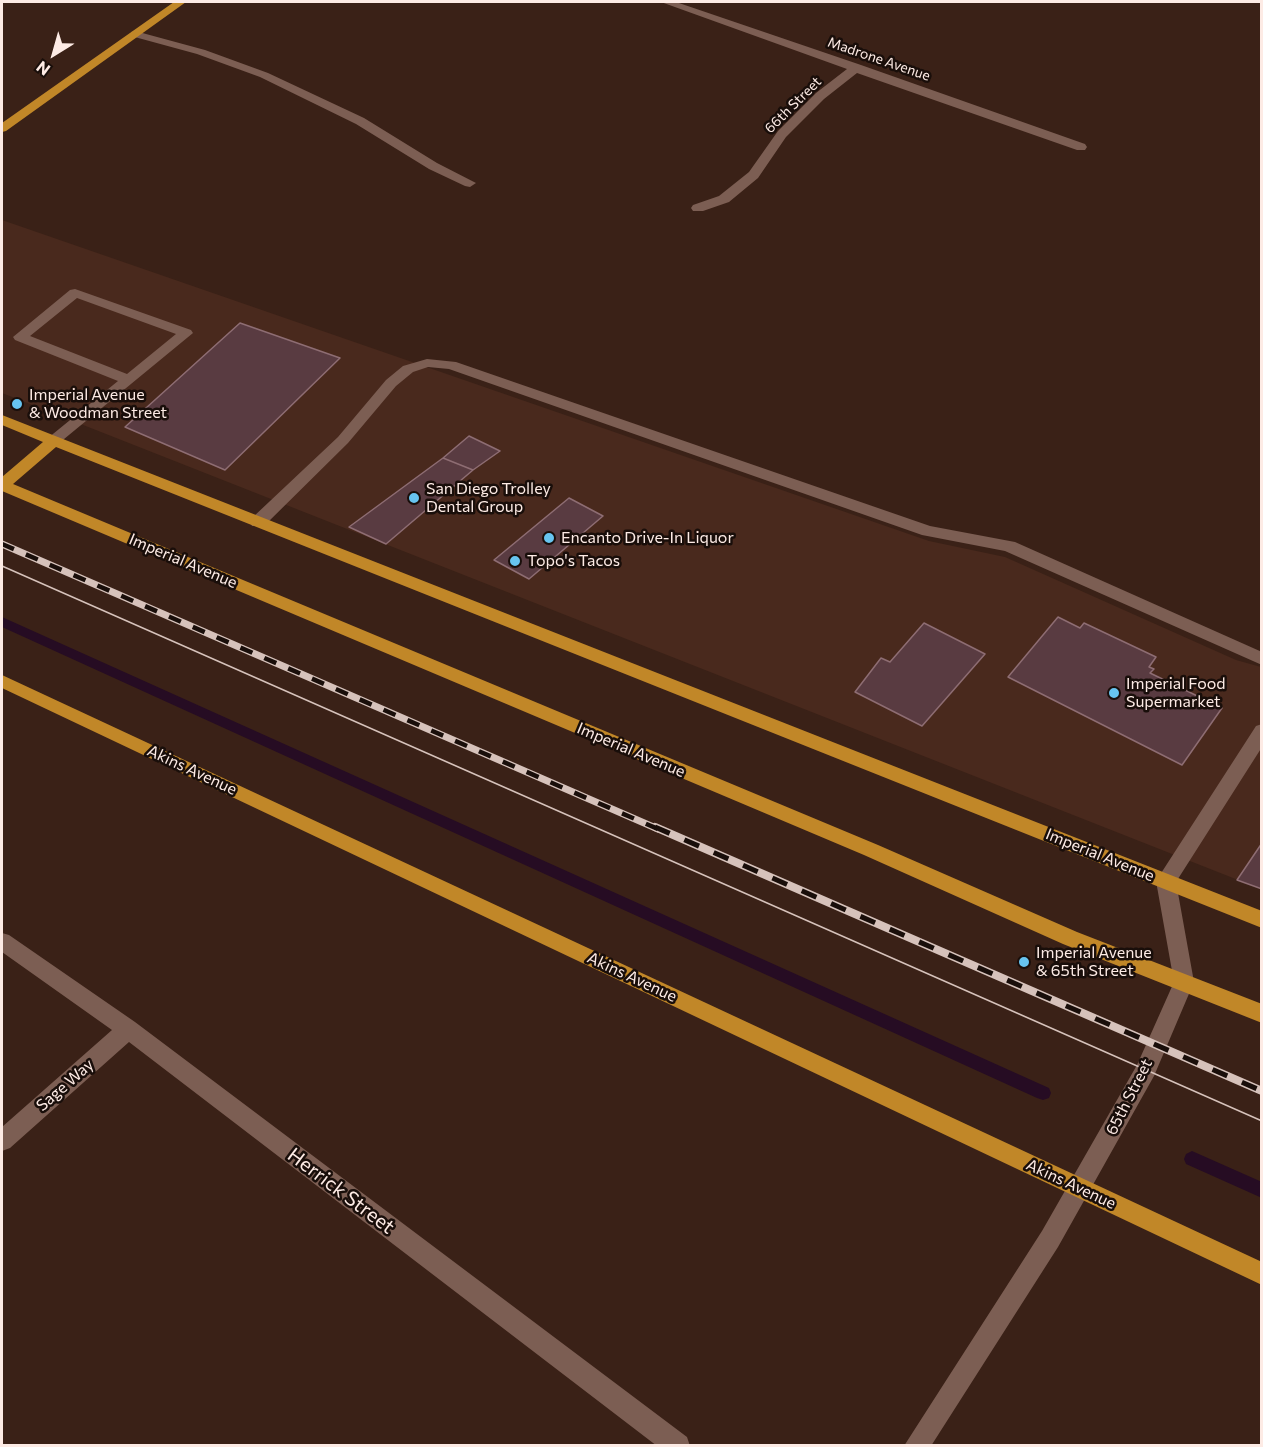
<!DOCTYPE html>
<style>
body{margin:0}
#map{position:relative;width:1263px;height:1447px;overflow:hidden;background:#3a2117;font-family:Commissioner,sans-serif}
canvas{display:block}
.frame{position:absolute;inset:0;border:3px solid #fdebe5;pointer-events:none}
.north{position:absolute;left:24px;top:24px;width:60px;height:60px;-webkit-text-stroke:4px #190e0a;paint-order:stroke;rotate:217deg;font-size:16px;font-weight:700;line-height:24px;text-align:center;color:#fdebe5}
.north::after{content:'';display:block;margin:auto;width:21px;height:27px;background:#fdebe5;clip-path:polygon(50% 0,100% 100%,50% 72%,0 100%)}
</style>
<div id="map">
<canvas width="1263" height="1447"></canvas>
<div class="frame"></div>
<div class="north">N</div>
</div>
<script>
const ctx = document.querySelector('canvas').getContext('2d');
ctx.lineJoin = 'round';
function paint(path, color) {
  ctx.fillStyle = color;
  ctx.fill(path, 'evenodd');
}
function poly(rows) {
  const path = new Path2D();
  for (const r of rows) {
    path.moveTo(r[0], r[1]);
    for (let i = 2; i < r.length; i += 2) path.lineTo(r[i], r[i + 1]);
  }
  return path;
}
function strokePath(path, color, width, dash) {
  ctx.strokeStyle = color;
  ctx.lineWidth = width;
  ctx.lineCap = dash ? 'butt' : 'round';
  ctx.setLineDash(dash || []);
  ctx.stroke(path);
}
function label(font, color, halo, rows, align = 'center') {
  ctx.font = font + ' Commissioner,sans-serif';
  ctx.lineWidth = 5;
  ctx.setLineDash([]);
  ctx.textBaseline = 'middle';
  ctx.strokeStyle = halo;
  ctx.fillStyle = color;
  for (const [text, x, y, turn = 0] of rows) {
    ctx.save();
    ctx.translate(x, y);
    ctx.rotate((+turn || 0) * Math.PI / 180);
    ctx.textAlign = isNaN(turn) ? turn : align;
    if (halo) ctx.strokeText(text, 0, 0);
    ctx.fillText(text, 0, 0);
    ctx.restore();
  }
}
paint(poly([
 [2,220,929,541,1005,557,1236,660,1261,667,1261,889,2,393]
]), '#49291d');
paint(poly([
 [2,617,1049,1088,1051,1093,1049,1098,1043,1100,1037,1098,2,627,2,617],
 [1192,1151,1262,1182,1262,1198,1186,1164,1184,1159,1186,1154,1192,1151]
]), '#260c23');
const building = poly([
 [240,323,340,358,225,470,125,427,240,323],
 [469,436,500,451,473,470,443,458,469,436],
 [443,458,473,470,386,544,349,527,443,458],
 [569,498,603,516,529,579,494,560,569,498],
 [1058,617,1080,628,1084,623,1156,657,1149,667,1154,669,1150,673,1222,708,1182,765,1008,677,1058,617],
 [924,623,985,654,922,726,855,692,881,658,890,662,924,623],
 [1262,843,1262,889,1237,880,1262,843]
]);
paint(building, '#593b41');
strokePath(building, '#8e6d73', 1.5);
paint(poly([
 [661,2,676,2,861,65,1085,144,1087,147,1085,150,1077,150,857,73,824,99,786,137,758,178,729,202,703,211,693,211,691,208,693,205,719,196,749,172,778,131,816,93,847,69,661,2],
 [135,31,205,50,268,73,364,118,437,163,476,183,470,187,465,186,429,169,356,124,260,77,197,54,131,36,131,32,135,31],
 [75,289,191,330,193,333,58,444,53,446,48,444,45,441,48,438,118,381,15,340,13,337,70,290,75,289],
 [77,298,176,334,127,374,30,336,77,298],
 [427,359,456,362,930,526,1015,542,1262,652,1262,665,1005,551,922,535,449,369,428,367,413,372,396,386,348,443,264,526,252,526,250,522,252,518,338,437,386,380,403,366,427,359],
 [1262,724,1262,747,1176,882,1194,982,1154,1076,1058,1247,931,1446,904,1446,1042,1231,1137,1065,1174,982,1156,881,1256,726,1262,724],
 [2,933,9,935,135,1022,687,1437,690,1446,657,1446,129,1042,10,1148,2,1151,2,1127,112,1030,2,952,2,933]
]), '#7c5e53');
paint(poly([
 [174,2,186,2,6,131,2,132,2,123,174,2],
 [2,415,1262,911,1262,928,56,447,13,484,878,845,1077,932,1262,1004,1262,1023,1063,944,864,855,2,491,2,477,43,442,2,425,2,415],
 [2,675,1262,1262,1262,1285,2,688,2,675]
]), '#c18728');
strokePath(poly([
 [2,566,1262,1121]
]), '#d6c2bb', 1.5);
const railFar1 = poly([
 [2,544,658,829]
]);
const rail = poly([
 [655,827,1262,1091]
]);
strokePath(railFar1, '#d6c2bb', 7);
strokePath(rail, '#d6c2bb', 8);
strokePath(railFar1, '#190e0a', 4.5, [13]);
strokePath(rail, '#190e0a', 5, [16]);
for (const [x, y, r, color] of [
 [17,404,6,"#67c4f0"],
 [414,498,6,"#67c4f0"],
 [549,538,6,"#67c4f0"],
 [515,561,6,"#67c4f0"],
 [1114,693,6,"#67c4f0"],
 [1024,962,6,"#67c4f0"]
]) {
  const dot = new Path2D();
  dot.arc(x, y, r, 0, 2 * Math.PI);
  ctx.fillStyle = color;
  ctx.fill(dot);
  strokePath(dot, '#190e0a', 2);
}
label('14px', '#fdebe5', '#190e0a', [
 ["Madrone Avenue",879,59,19],
 ["66th Street",793,105,-45]
]);
label('16px', '#fdebe5', '#190e0a', [
 ["Imperial Avenue",29,395],
 ["& Woodman Street",29,413],
 ["San Diego Trolley",426,489],
 ["Dental Group",426,507],
 ["Encanto Drive-In Liquor",561,538],
 ["Topo's Tacos",527,561],
 ["Imperial Food",1126,684],
 ["Supermarket",1126,702],
 ["Imperial Avenue",1036,953],
 ["& 65th Street",1036,971]
], 'left');
label('16px', '#fdebe5', '#190e0a', [
 ["Imperial Avenue",183,561,23],
 ["Imperial Avenue",631,750,23],
 ["Akins Avenue",192,770,25],
 ["Imperial Avenue",1100,855,22],
 ["Akins Avenue",632,977,25],
 ["Sage Way",65,1085,-41],
 ["65th Street",1129,1097,-63],
 ["Akins Avenue",1071,1184,25]
]);
label('20px', '#fdebe5', '#190e0a', [
 ["Herrick Street",341,1191,37]
]);
</script>
